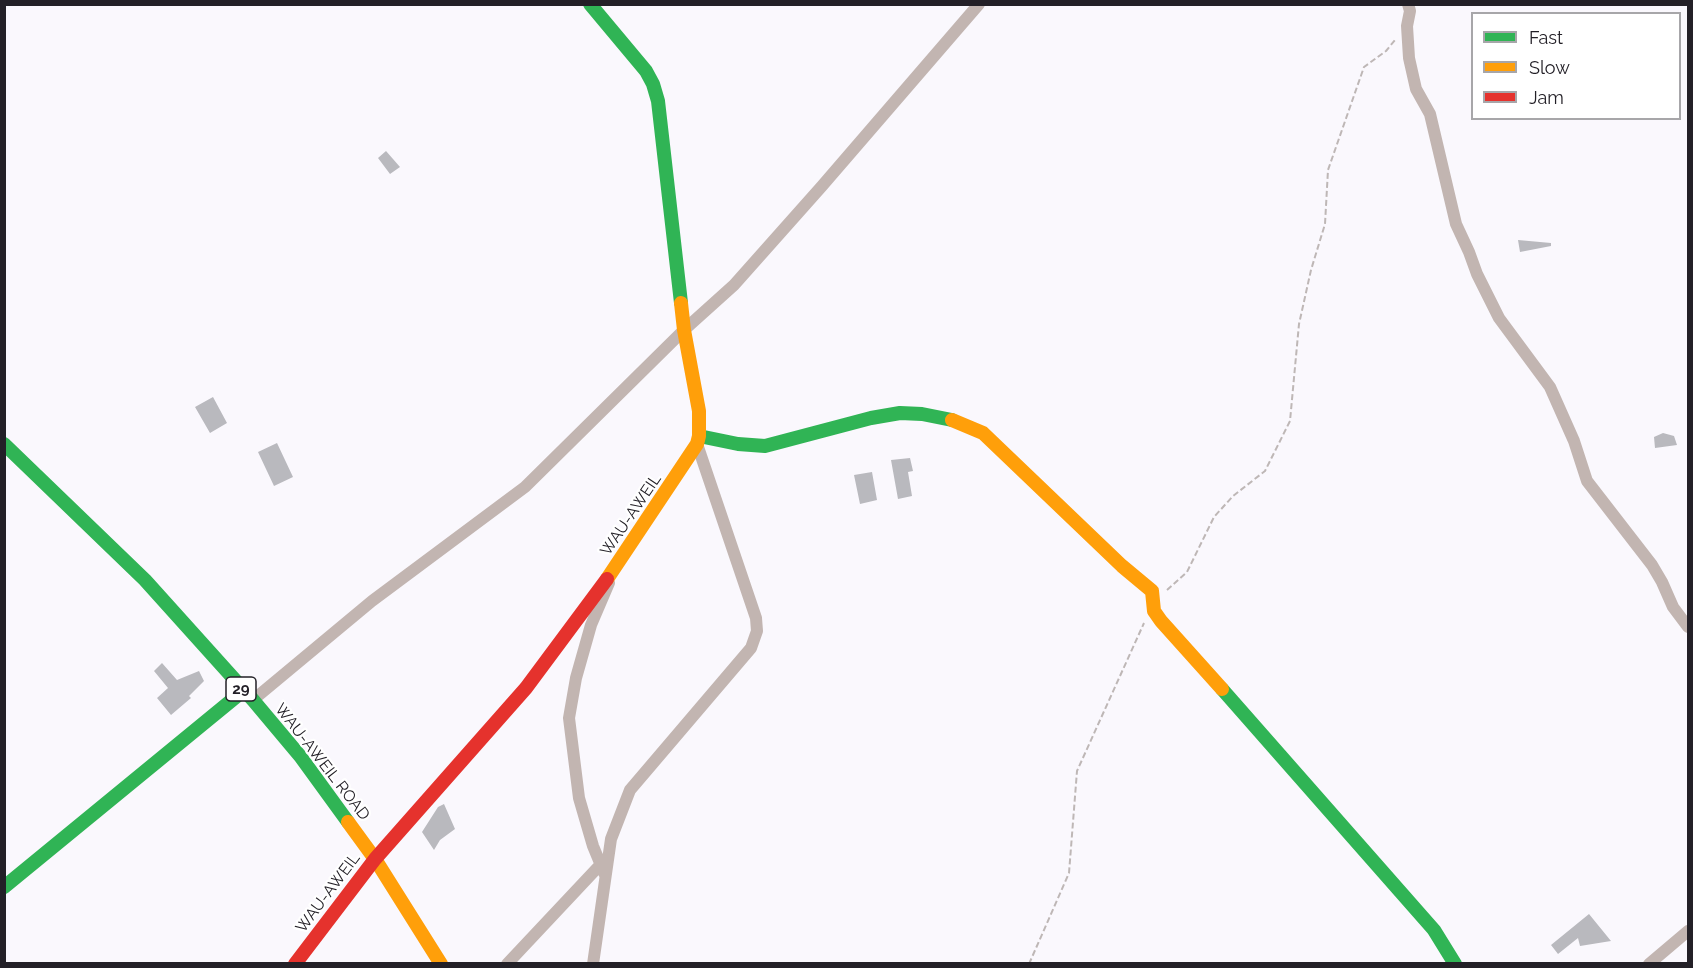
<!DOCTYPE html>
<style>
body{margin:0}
#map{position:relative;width:1693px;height:968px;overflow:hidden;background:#faf8fd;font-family:Raleway,sans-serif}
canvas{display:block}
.frame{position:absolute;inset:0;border:6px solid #232027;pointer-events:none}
.legend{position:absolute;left:1471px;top:12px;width:210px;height:108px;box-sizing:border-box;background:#fff;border:2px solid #a7a6a9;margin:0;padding:8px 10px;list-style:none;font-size:18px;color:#232027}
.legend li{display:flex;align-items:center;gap:12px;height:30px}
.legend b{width:30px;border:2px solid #a7a6a9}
</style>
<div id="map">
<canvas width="1693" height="968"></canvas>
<div class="frame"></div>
<ul class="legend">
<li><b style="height:8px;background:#30b455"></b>Fast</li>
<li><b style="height:8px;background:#ff9f0a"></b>Slow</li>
<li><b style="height:8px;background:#e5322d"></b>Jam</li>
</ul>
</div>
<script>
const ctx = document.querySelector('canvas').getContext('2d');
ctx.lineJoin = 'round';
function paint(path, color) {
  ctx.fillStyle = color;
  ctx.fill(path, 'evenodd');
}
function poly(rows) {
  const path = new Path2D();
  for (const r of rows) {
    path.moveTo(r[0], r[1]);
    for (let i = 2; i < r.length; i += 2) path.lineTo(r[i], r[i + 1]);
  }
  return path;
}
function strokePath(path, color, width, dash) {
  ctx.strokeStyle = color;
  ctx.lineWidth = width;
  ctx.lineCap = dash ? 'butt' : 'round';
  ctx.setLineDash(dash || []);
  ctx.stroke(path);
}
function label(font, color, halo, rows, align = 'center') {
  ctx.font = font + ' Raleway,sans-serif';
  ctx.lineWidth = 4.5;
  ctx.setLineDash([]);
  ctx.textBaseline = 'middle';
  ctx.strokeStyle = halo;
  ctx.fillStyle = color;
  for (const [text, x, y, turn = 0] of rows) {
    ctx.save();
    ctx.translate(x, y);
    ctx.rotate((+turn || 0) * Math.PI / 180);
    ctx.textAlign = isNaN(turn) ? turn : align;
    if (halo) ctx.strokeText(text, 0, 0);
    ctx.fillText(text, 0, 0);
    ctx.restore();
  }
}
paint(poly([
 [386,151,400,167,390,174,378,158],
 [1518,240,1551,243,1551,246,1520,252],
 [213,397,227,423,210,433,195,407],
 [1663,433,1674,436,1677,445,1655,448,1654,437],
 [277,443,293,477,274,486,258,452],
 [910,458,913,471,908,472,912,496,898,499,891,460],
 [872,472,877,500,860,504,854,475],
 [162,663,177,680,199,671,204,681,189,696,191,698,171,715,157,698,168,688,154,671],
 [444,804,455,829,440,840,434,850,422,832,438,807],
 [1589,914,1611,941,1580,946,1578,938,1558,954,1551,945]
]), '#b9b9be');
strokePath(poly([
 [1167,590,1187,572,1214,517,1233,496,1265,471,1290,421,1299,324,1311,270,1325,224,1328,170,1364,67,1386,51,1395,40],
 [1029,964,1069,873,1077,771,1144,623]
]), '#beb7b6', 2, [6, 3]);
strokePath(poly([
 [1408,4,1410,11,1407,26,1409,58,1416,89,1430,114,1456,224,1469,252,1477,274,1499,318,1550,387,1574,441,1587,481,1652,565,1662,582,1673,607,1688,627],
 [253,700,372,601,525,487,684,330,734,285,822,186,979,4],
 [605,875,593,846,579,798,569,718,576,678,591,625,609,583],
 [507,964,601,864],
 [593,964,611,839,630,790,751,648,757,631,756,618,697,444],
 [1649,964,1688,931]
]), '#c2b5b1', 12);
strokePath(poly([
 [590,4,646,71,653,84,658,101,681,303],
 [699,436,738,444,765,446,871,418,900,413,922,414,952,420],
 [4,444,145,580,253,700,300,756,348,822],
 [1222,689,1434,930,1455,964],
 [4,887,243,691]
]), '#30b455', 14);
strokePath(poly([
 [952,420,983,433,1122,566,1152,591,1154,611,1161,621,1222,689],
 [607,579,697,444,699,436,699,411,684,330,681,303],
 [348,822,375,859,441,964]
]), '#ff9f0a', 14);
strokePath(poly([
 [295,964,375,859,526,688,607,579]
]), '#e5322d', 14);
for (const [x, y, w] of [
 [241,689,30]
]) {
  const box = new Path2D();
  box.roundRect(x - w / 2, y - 12, w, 24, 4.5);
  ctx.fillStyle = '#fff';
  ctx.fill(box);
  strokePath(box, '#232027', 1.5);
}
label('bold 15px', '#232027', null, [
 ["29",241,689]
]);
label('16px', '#232027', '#fff', [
 ["WAU-AWEIL",631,515,-56],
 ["WAU-AWEIL ROAD",322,762,52],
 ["WAU-AWEIL",328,893,-53]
]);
</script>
